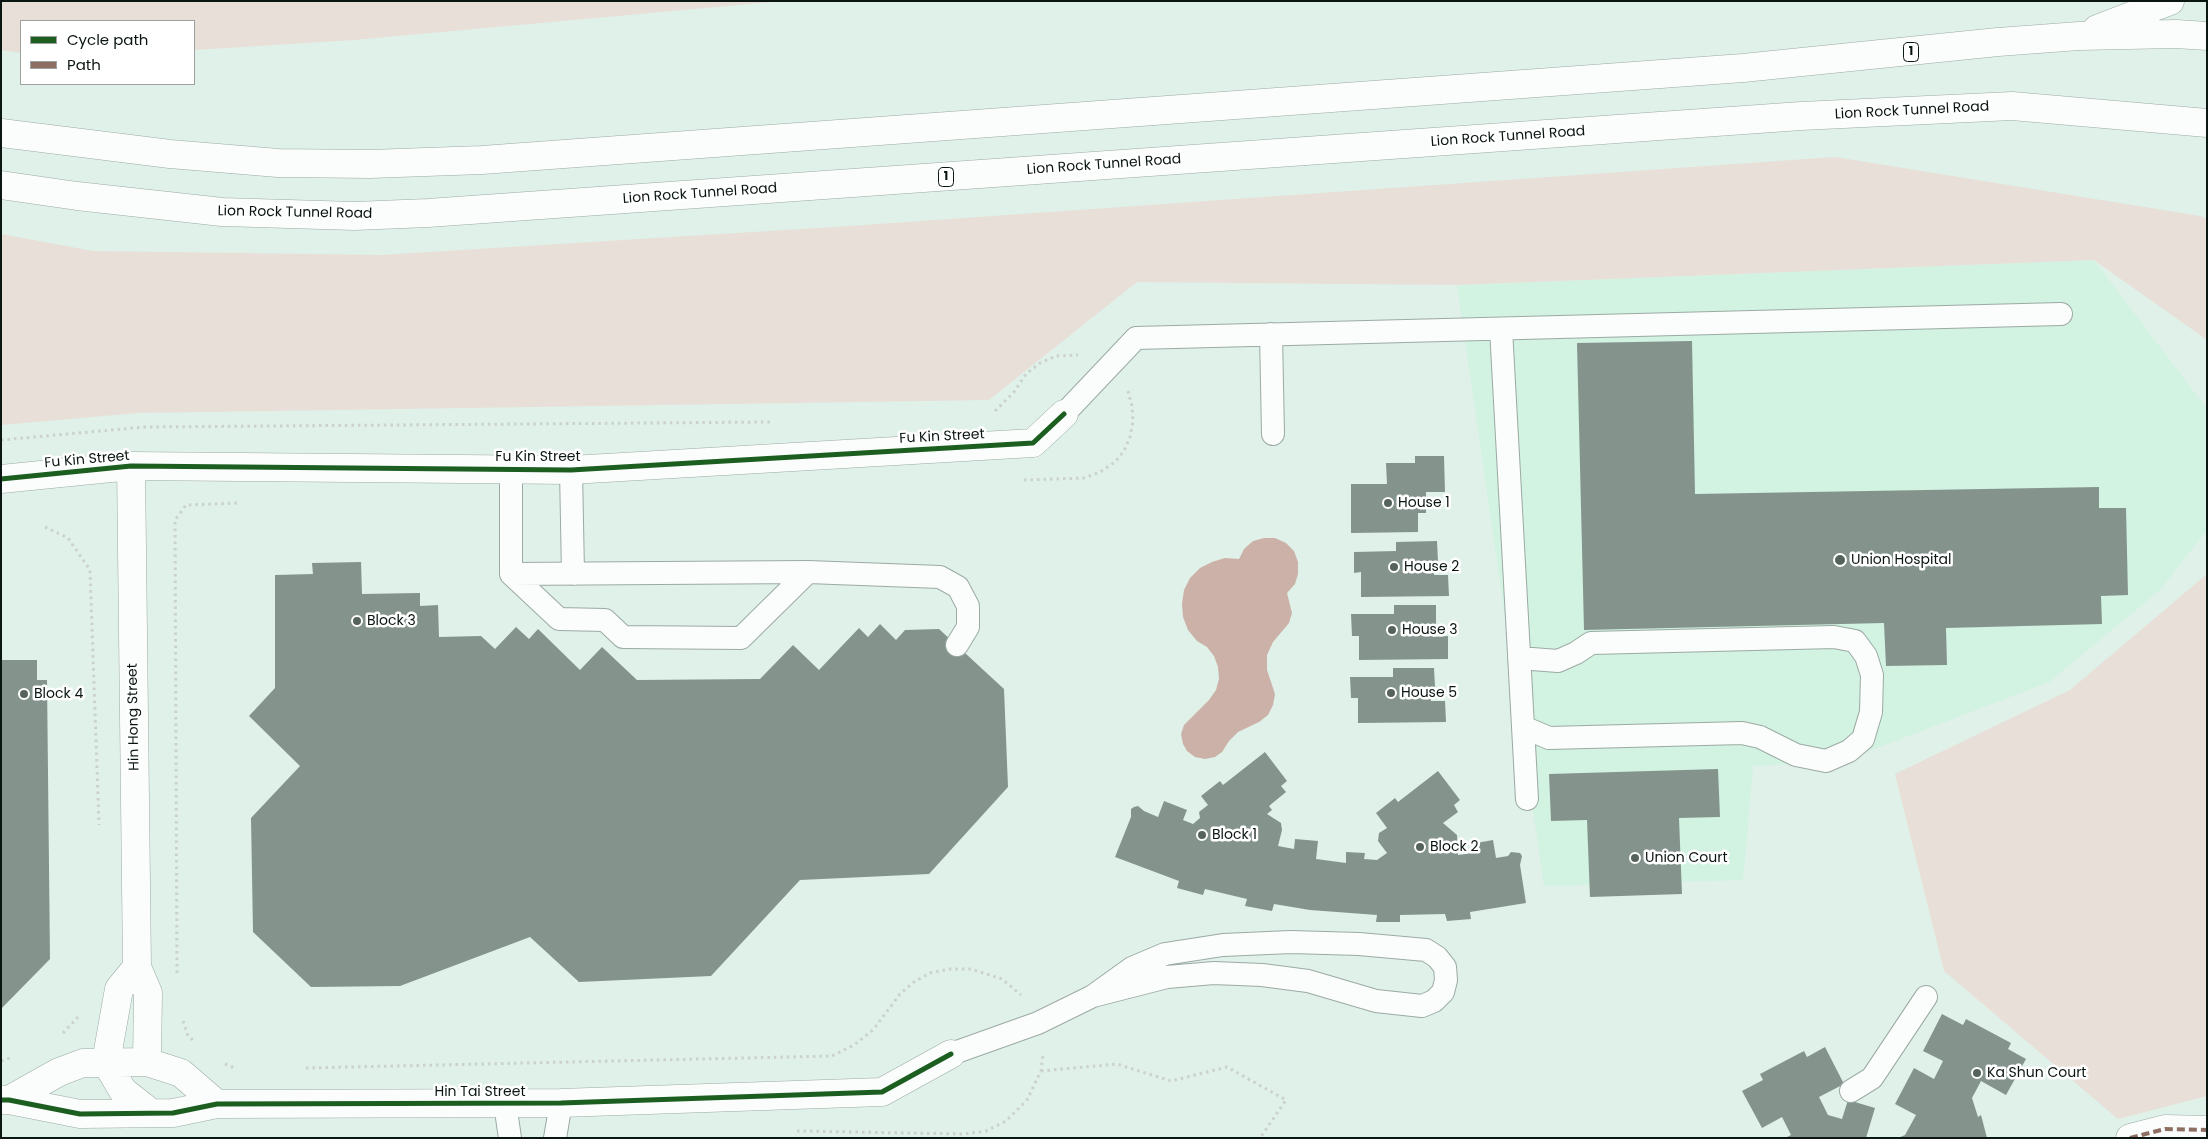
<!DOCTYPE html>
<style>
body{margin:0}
#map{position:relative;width:2208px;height:1139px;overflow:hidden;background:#dff1e8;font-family:Poppins,sans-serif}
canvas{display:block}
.frame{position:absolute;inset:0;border:2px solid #0a1611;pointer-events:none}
.legend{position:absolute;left:20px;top:20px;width:175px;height:65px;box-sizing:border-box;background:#fff;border:1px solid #9da2a0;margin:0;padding:6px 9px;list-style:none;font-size:15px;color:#0a1611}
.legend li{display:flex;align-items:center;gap:10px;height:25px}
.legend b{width:25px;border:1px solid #9da2a0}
</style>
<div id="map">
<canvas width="2208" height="1139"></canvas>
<div class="frame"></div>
<ul class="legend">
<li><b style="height:6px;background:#1b5e20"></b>Cycle path</li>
<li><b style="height:6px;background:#8d6e63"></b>Path</li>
</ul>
</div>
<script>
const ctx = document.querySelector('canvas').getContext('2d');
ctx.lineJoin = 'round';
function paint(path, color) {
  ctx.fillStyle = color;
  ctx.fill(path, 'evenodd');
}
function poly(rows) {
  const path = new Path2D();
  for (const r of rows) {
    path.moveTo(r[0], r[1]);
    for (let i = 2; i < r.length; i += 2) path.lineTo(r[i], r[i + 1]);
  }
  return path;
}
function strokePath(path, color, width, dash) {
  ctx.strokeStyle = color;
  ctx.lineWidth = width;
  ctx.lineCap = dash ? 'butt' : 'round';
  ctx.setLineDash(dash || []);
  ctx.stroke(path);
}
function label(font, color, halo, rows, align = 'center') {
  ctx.font = font + ' Poppins,sans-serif';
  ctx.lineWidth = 5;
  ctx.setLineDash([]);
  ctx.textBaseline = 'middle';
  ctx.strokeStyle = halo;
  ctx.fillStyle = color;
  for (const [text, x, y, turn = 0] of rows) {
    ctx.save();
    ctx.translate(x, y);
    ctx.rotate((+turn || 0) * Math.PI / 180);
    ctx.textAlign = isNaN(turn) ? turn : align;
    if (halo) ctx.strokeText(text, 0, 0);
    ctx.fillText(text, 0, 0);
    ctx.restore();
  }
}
paint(poly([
 [2094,260,2207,409,2207,530,2160,590,2049,682,1843,761,1753,766,1743,880,1544,886,1457,285]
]), '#d2f2e2');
paint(poly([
 [1,1,783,1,354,40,194,50,194,21,21,21,21,53,1,50],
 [1835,157,2200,216,2207,219,2207,340,2094,260,1457,285,1137,282,989,400,138,413,1,425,1,234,93,251,381,255,850,226],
 [2207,574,2207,1096,2118,1119,1944,971,1895,774,2070,690]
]), '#e8dfd8');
paint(poly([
 [1264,538,1275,538,1286,543,1294,551,1298,562,1298,574,1295,584,1287,593,1292,613,1289,623,1273,642,1267,655,1267,670,1275,694,1273,705,1268,715,1259,722,1238,732,1229,741,1222,752,1215,757,1205,759,1195,757,1187,751,1183,744,1181,734,1184,725,1209,700,1216,690,1219,679,1218,667,1214,656,1207,647,1197,641,1188,630,1183,617,1182,604,1184,590,1190,578,1200,568,1212,562,1225,558,1239,559,1244,549,1253,541]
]), '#ccb1a8');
paint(poly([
 [1692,341,1695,494,2099,487,2099,508,2126,508,2128,595,2101,596,2102,624,1946,628,1947,665,1886,666,1884,623,1584,630,1577,343],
 [1415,456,1444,456,1445,492,1426,492,1426,513,1418,513,1418,532,1351,533,1351,484,1387,484,1386,463,1415,463],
 [1437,541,1438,562,1434,563,1434,575,1448,575,1449,596,1361,597,1361,572,1354,573,1354,552,1396,551,1396,542],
 [361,562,362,594,420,593,420,606,438,605,439,637,481,636,495,649,516,627,529,639,538,629,580,670,602,647,637,680,760,679,793,645,819,670,859,628,868,637,880,624,896,640,905,630,939,629,1004,689,1008,787,929,874,800,880,711,976,579,982,530,937,400,986,311,987,253,932,251,818,300,766,249,716,275,688,275,575,313,574,312,563],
 [1394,605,1436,605,1436,624,1432,624,1433,637,1448,636,1448,659,1359,660,1359,636,1352,636,1351,614,1394,614],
 [1,660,37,660,37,680,47,680,50,959,1,1009],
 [1393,668,1434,668,1435,687,1430,687,1431,701,1445,701,1446,722,1358,723,1358,698,1351,698,1350,677,1393,677],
 [1265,752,1287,781,1281,786,1286,792,1269,806,1272,810,1267,814,1281,823,1282,830,1278,846,1294,849,1295,839,1318,841,1316,859,1346,863,1346,852,1365,853,1364,859,1377,860,1387,853,1378,841,1379,833,1387,828,1376,813,1395,798,1398,802,1438,771,1460,800,1454,805,1458,812,1443,823,1457,835,1458,855,1473,853,1471,844,1493,840,1496,858,1508,856,1511,852,1520,853,1522,856,1520,865,1526,903,1470,912,1471,919,1447,921,1445,914,1400,915,1400,922,1376,922,1377,915,1310,910,1274,904,1272,911,1245,906,1247,899,1205,889,1203,895,1177,888,1179,881,1115,857,1131,817,1131,809,1134,807,1138,806,1144,811,1158,817,1164,801,1187,810,1183,820,1193,824,1200,818,1199,812,1208,805,1201,796,1220,781,1223,785],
 [1718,769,1720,817,1679,818,1682,894,1590,897,1587,820,1551,821,1549,774],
 [1942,1014,1963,1025,1966,1019,2011,1043,2008,1049,2026,1059,2006,1095,1981,1081,1972,1098,1978,1117,1981,1115,1987,1138,1898,1138,1905,1135,1916,1115,1895,1104,1914,1068,1934,1079,1943,1061,1923,1051],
 [1825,1047,1844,1084,1819,1097,1828,1115,1842,1119,1848,1100,1875,1108,1866,1138,1785,1138,1791,1135,1782,1117,1762,1128,1742,1091,1763,1080,1760,1074,1804,1051,1807,1057]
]), '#84948d');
const service = poly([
 [1501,329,1527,799],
 [1271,334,1273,434],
 [1064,414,1136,338,2061,314],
 [511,469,511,574,559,619,605,620,623,637,741,638,808,572],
 [571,470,573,574],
 [511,574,808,572,940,577,958,587,968,606,968,627,957,645],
 [1519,658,1558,661,1576,653,1591,643,1834,637,1855,641,1866,656,1872,675,1871,712,1863,739,1849,751,1826,761,1796,755,1760,737,1742,733,1549,738,1523,727],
 [951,1054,1038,1023,1093,996,1132,968,1165,954,1223,945,1291,942,1359,944,1426,950,1437,957,1445,967,1446,980,1443,992,1434,1001,1422,1006,1376,1001,1308,981,1262,975,1214,973,1167,977,1093,996],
 [1851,1091,1872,1078,1926,997],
 [505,1104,510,1138],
 [555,1138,561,1103]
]);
const pedestrian = poly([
 [2130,1138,2165,1129,2207,1130]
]);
const minor = poly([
 [131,466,137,967,148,993,147,1062],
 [1,479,131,466,571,470,1033,443,1064,414],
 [137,967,119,989,106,1062,123,1091,151,1113],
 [1,1100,9,1100,80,1114,173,1113,217,1104,561,1103,882,1092,951,1054],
 [9,1100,59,1072,83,1063,147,1062,181,1073,217,1104]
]);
const trunk = poly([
 [2097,29,2170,1],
 [1,133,170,154,278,163,370,164,482,160,1743,68,1998,42,2079,36,2176,34,2207,36],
 [1,185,77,196,222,212,355,216,428,213,1801,116,2012,106,2207,123]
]);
strokePath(service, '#9caaa3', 24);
strokePath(pedestrian, '#9caaa3', 29);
strokePath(minor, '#9caaa3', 29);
strokePath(trunk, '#9caaa3', 29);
strokePath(poly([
 [995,411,1014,392,1026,374,1040,363,1056,356,1078,355],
 [1,440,145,427,771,422],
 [1024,480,1084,478,1100,472,1115,462,1124,451,1130,437,1133,421,1132,406,1128,391],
 [45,527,68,538,90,570,99,825],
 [177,973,175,520,186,505,238,503],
 [183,1021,188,1036,194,1041],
 [63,1033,79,1016],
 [1,1061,10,1058],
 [225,1064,237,1069],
 [306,1068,832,1056,854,1045,873,1030,900,994,914,982,930,973,950,969,971,969,1002,979,1021,995],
 [1041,1071,1117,1064,1171,1081,1227,1067,1286,1100,1260,1138],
 [797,1131,964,1134,986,1131,1006,1121,1027,1100,1041,1071,1043,1054]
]), '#cbd1ce', 3, [2.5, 4]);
strokePath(service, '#fafdfc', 22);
strokePath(pedestrian, '#fafdfc', 28);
strokePath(minor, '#fafdfc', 28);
strokePath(trunk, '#fafdfc', 28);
strokePath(poly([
 [2130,1138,2165,1129,2207,1130]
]), '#8d6e63', 4, [8, 4]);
strokePath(poly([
 [1,479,131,466,571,470,1033,443,1064,414],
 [1,1100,9,1100,80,1114,173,1113,217,1104,561,1103,882,1092,951,1054]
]), '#1b5e20', 5);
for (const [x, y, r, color] of [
 [1388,503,5,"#55635c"],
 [1840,560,6,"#55635c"],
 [1394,567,5,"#55635c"],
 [357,621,5,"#55635c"],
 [1392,630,5,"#55635c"],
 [1391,693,5,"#55635c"],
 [24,694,5,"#55635c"],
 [1202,835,5,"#55635c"],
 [1420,847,5,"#55635c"],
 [1635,858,5,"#55635c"],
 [1977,1073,5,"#55635c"]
]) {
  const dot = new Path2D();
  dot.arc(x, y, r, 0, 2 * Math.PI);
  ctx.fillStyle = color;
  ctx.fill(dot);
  strokePath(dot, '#fff', 2);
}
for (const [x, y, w] of [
 [1911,52,15],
 [946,177,15]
]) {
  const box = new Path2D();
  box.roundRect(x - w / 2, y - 9.5, w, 19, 4);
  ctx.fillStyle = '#fff';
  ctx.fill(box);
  strokePath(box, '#0a1611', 1);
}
label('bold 12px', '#0a1611', null, [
 ["1",1911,52],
 ["1",946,177]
]);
label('14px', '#0a1611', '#fff', [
 ["Lion Rock Tunnel Road",1912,111,-3],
 ["Lion Rock Tunnel Road",1508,137,-4],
 ["Lion Rock Tunnel Road",1104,165,-4],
 ["Lion Rock Tunnel Road",700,194,-4],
 ["Lion Rock Tunnel Road",295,213,1],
 ["Fu Kin Street",942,437,-3],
 ["Fu Kin Street",538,457],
 ["Fu Kin Street",87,460,-5],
 ["Hin Hong Street",134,717,-91],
 ["Hin Tai Street",480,1092]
]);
label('14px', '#0a1611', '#fff', [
 ["House 1",1398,503],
 ["Union Hospital",1851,560],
 ["House 2",1404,567],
 ["Block 3",367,621],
 ["House 3",1402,630],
 ["House 5",1401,693],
 ["Block 4",34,694],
 ["Block 1",1212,835],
 ["Block 2",1430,847],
 ["Union Court",1645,858],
 ["Ka Shun Court",1987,1073]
], 'left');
</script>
